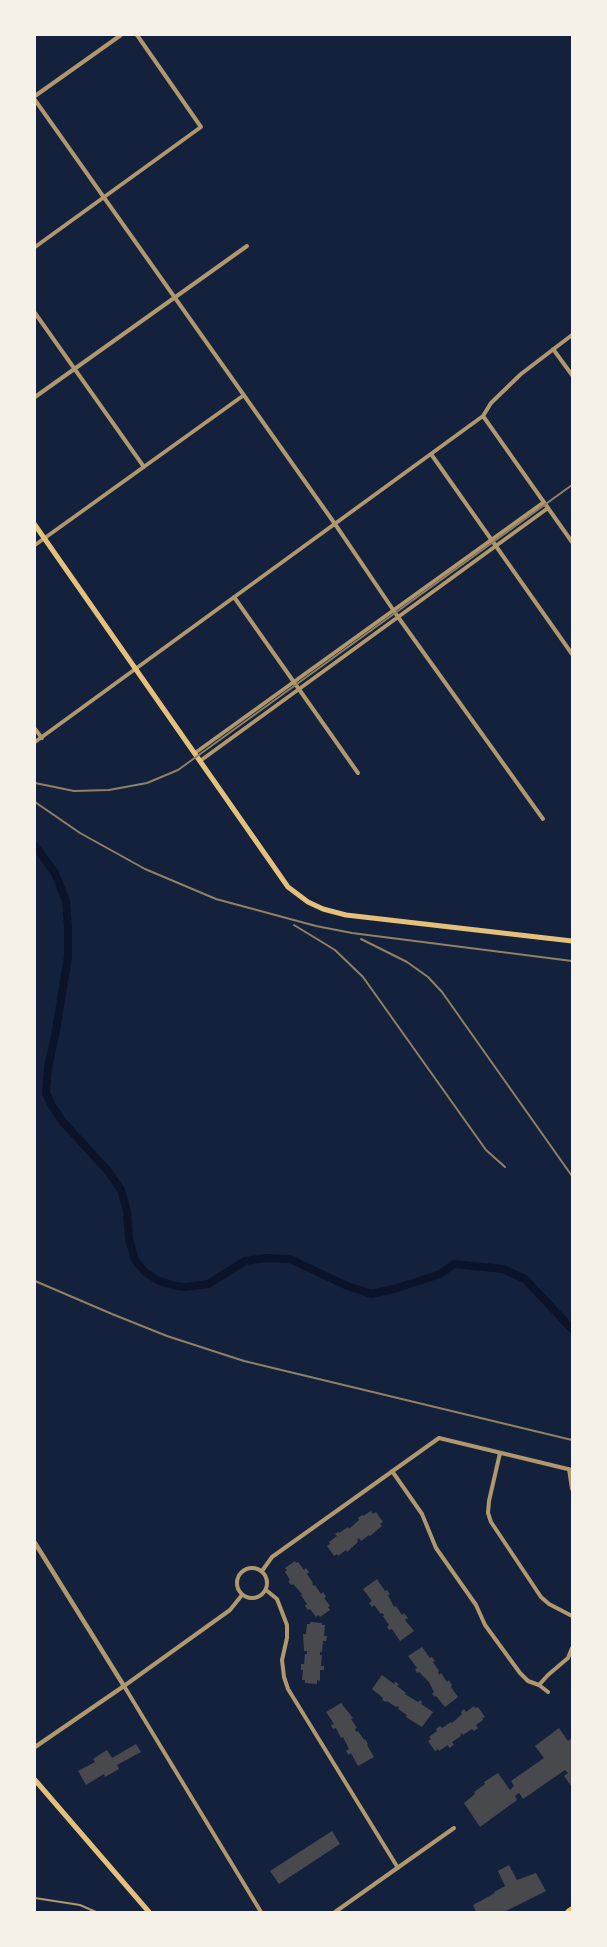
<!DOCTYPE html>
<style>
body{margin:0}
#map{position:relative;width:607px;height:1947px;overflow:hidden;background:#14213d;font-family:Manrope,sans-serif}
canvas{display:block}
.frame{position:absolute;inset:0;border:36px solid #f6f1e7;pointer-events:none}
</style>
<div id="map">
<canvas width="607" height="1947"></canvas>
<div class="frame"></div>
</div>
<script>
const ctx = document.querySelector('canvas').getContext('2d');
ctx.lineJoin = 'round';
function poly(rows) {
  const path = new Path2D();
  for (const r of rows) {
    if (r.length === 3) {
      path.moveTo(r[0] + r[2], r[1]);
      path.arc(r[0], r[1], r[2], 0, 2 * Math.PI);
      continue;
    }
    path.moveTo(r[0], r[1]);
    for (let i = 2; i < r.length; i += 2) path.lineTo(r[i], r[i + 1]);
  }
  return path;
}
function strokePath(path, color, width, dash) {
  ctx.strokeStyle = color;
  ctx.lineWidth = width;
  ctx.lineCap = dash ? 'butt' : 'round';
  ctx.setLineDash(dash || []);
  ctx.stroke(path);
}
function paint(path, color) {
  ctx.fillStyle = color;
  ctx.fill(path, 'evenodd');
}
strokePath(poly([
 [35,846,55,873,66,901,68,927,68,957,55,1036,48,1067,46,1093,52,1106,63,1122,108,1171,121,1190,127,1211,129,1239,135,1260,145,1272,159,1281,176,1286,186,1287,208,1284,245,1261,266,1258,290,1259,345,1285,371,1294,394,1289,440,1274,454,1264,503,1269,525,1279,572,1329]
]), '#0b132b', 8);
paint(poly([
 [371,1511,373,1514,376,1512,383,1522,380,1524,382,1526,370,1536,369,1535,361,1541,359,1538,357,1540,358,1542,347,1552,346,1550,338,1556,337,1554,334,1556,327,1546,330,1544,329,1542,337,1536,335,1534,338,1532,339,1533,348,1527,349,1529,359,1520,358,1518,362,1515,363,1516],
 [295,1561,296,1563,298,1562,304,1570,306,1568,309,1572,307,1574,313,1583,312,1584,314,1586,315,1585,321,1594,323,1592,326,1597,324,1598,330,1606,328,1607,330,1610,320,1617,318,1615,316,1617,310,1609,308,1610,305,1606,307,1604,301,1595,302,1594,293,1584,291,1585,288,1581,290,1580,285,1572,287,1570,285,1568],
 [377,1579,385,1591,387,1590,390,1594,388,1595,394,1607,396,1606,402,1615,404,1613,408,1618,405,1620,414,1631,400,1641,392,1629,389,1630,387,1627,389,1625,383,1616,384,1615,382,1613,381,1614,374,1605,372,1607,369,1603,372,1601,363,1589],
 [310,1622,322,1623,322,1625,325,1625,324,1636,327,1636,326,1641,323,1641,322,1652,320,1652,320,1655,322,1655,321,1666,324,1666,324,1670,320,1670,320,1681,317,1680,317,1684,305,1683,305,1680,302,1680,303,1670,301,1670,301,1664,304,1664,305,1654,307,1654,307,1651,304,1651,303,1634,306,1634,307,1624,310,1624],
 [422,1647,430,1658,432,1657,435,1661,433,1662,439,1671,438,1672,439,1675,441,1673,447,1682,449,1680,452,1685,451,1687,458,1697,445,1707,436,1696,435,1697,432,1694,434,1692,429,1682,419,1672,417,1673,415,1669,417,1668,408,1656],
 [382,1675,394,1684,395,1682,399,1684,397,1686,406,1693,405,1694,418,1702,420,1700,422,1702,421,1704,433,1712,422,1727,406,1717,407,1715,398,1709,399,1707,397,1706,396,1707,387,1701,386,1702,382,1700,383,1698,372,1689],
 [341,1703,353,1718,351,1719,357,1728,355,1729,356,1732,358,1731,364,1740,365,1739,368,1744,367,1745,374,1757,358,1766,351,1753,349,1755,346,1751,349,1749,343,1737,341,1738,336,1728,333,1729,331,1725,334,1724,326,1712],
 [474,1706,475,1708,478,1707,485,1717,482,1718,483,1720,476,1725,478,1728,474,1731,472,1729,463,1735,462,1733,460,1735,461,1736,452,1742,454,1745,449,1748,448,1745,439,1751,438,1749,435,1751,428,1741,431,1739,429,1737,437,1731,436,1729,440,1726,442,1728,451,1722,452,1723,462,1714,461,1712,464,1709,466,1712],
 [559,1728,568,1741,572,1738,572,1787,564,1776,568,1773,565,1770,523,1799,519,1793,515,1796,517,1800,480,1827,464,1803,475,1794,474,1792,485,1784,484,1782,498,1773,510,1790,514,1786,511,1781,544,1758,535,1746],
 [136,1744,141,1752,117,1765,119,1769,105,1777,104,1774,86,1785,78,1771,95,1762,93,1759,107,1750,112,1758],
 [332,1831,340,1844,279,1884,270,1871],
 [509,1865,517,1880,536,1873,546,1891,504,1912,476,1912,473,1905,495,1893,494,1892,505,1886,498,1871]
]), '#48494c');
strokePath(poly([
 [35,1898,80,1905,96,1912]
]), '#b1986c', 2);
strokePath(poly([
 [35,96,121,35],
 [35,100,335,524,398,617,543,819],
 [35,247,201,127,137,35],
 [35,313,144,467],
 [553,349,572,375],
 [35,397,247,246],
 [483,416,572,542],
 [431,454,572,654],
 [35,545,244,395],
 [234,597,358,773],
 [35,729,42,738],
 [35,742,483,416,491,403,521,374,572,335],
 [195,753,544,502],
 [200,761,548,508],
 [500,1453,489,1501,488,1513,491,1522,541,1597,549,1604,572,1616],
 [569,1469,572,1489],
 [392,1471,422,1514,436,1548,476,1605,485,1625,520,1673,528,1681,539,1685,548,1692],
 [252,1583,15],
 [262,1571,272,1557,439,1438,572,1470],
 [266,1590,277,1599,287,1625,287,1638,282,1660,284,1677,288,1689,398,1868],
 [242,1595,230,1610,124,1686,261,1912],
 [539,1685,548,1675,568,1658,572,1648],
 [335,1912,454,1828]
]), '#b1986c', 4);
strokePath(poly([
 [35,1543,124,1686,35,1747]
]), '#b1986c', 4.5);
strokePath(poly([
 [35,525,288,887,308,902,323,909,346,915,572,941],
 [35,1780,149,1912]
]), '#e5c07b', 5);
strokePath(poly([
 [569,1912,572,1910]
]), '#e5c07b', 7);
strokePath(poly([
 [35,783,74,791,109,790,147,783,178,770,572,485],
 [35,802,80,833,145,869,216,899,316,926,352,933,572,961],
 [294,925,335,950,363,977,486,1150,505,1167],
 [361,939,407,962,428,977,442,992,572,1176],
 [35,1281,112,1314,167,1336,244,1361,572,1440]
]), '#918062', 2);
</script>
